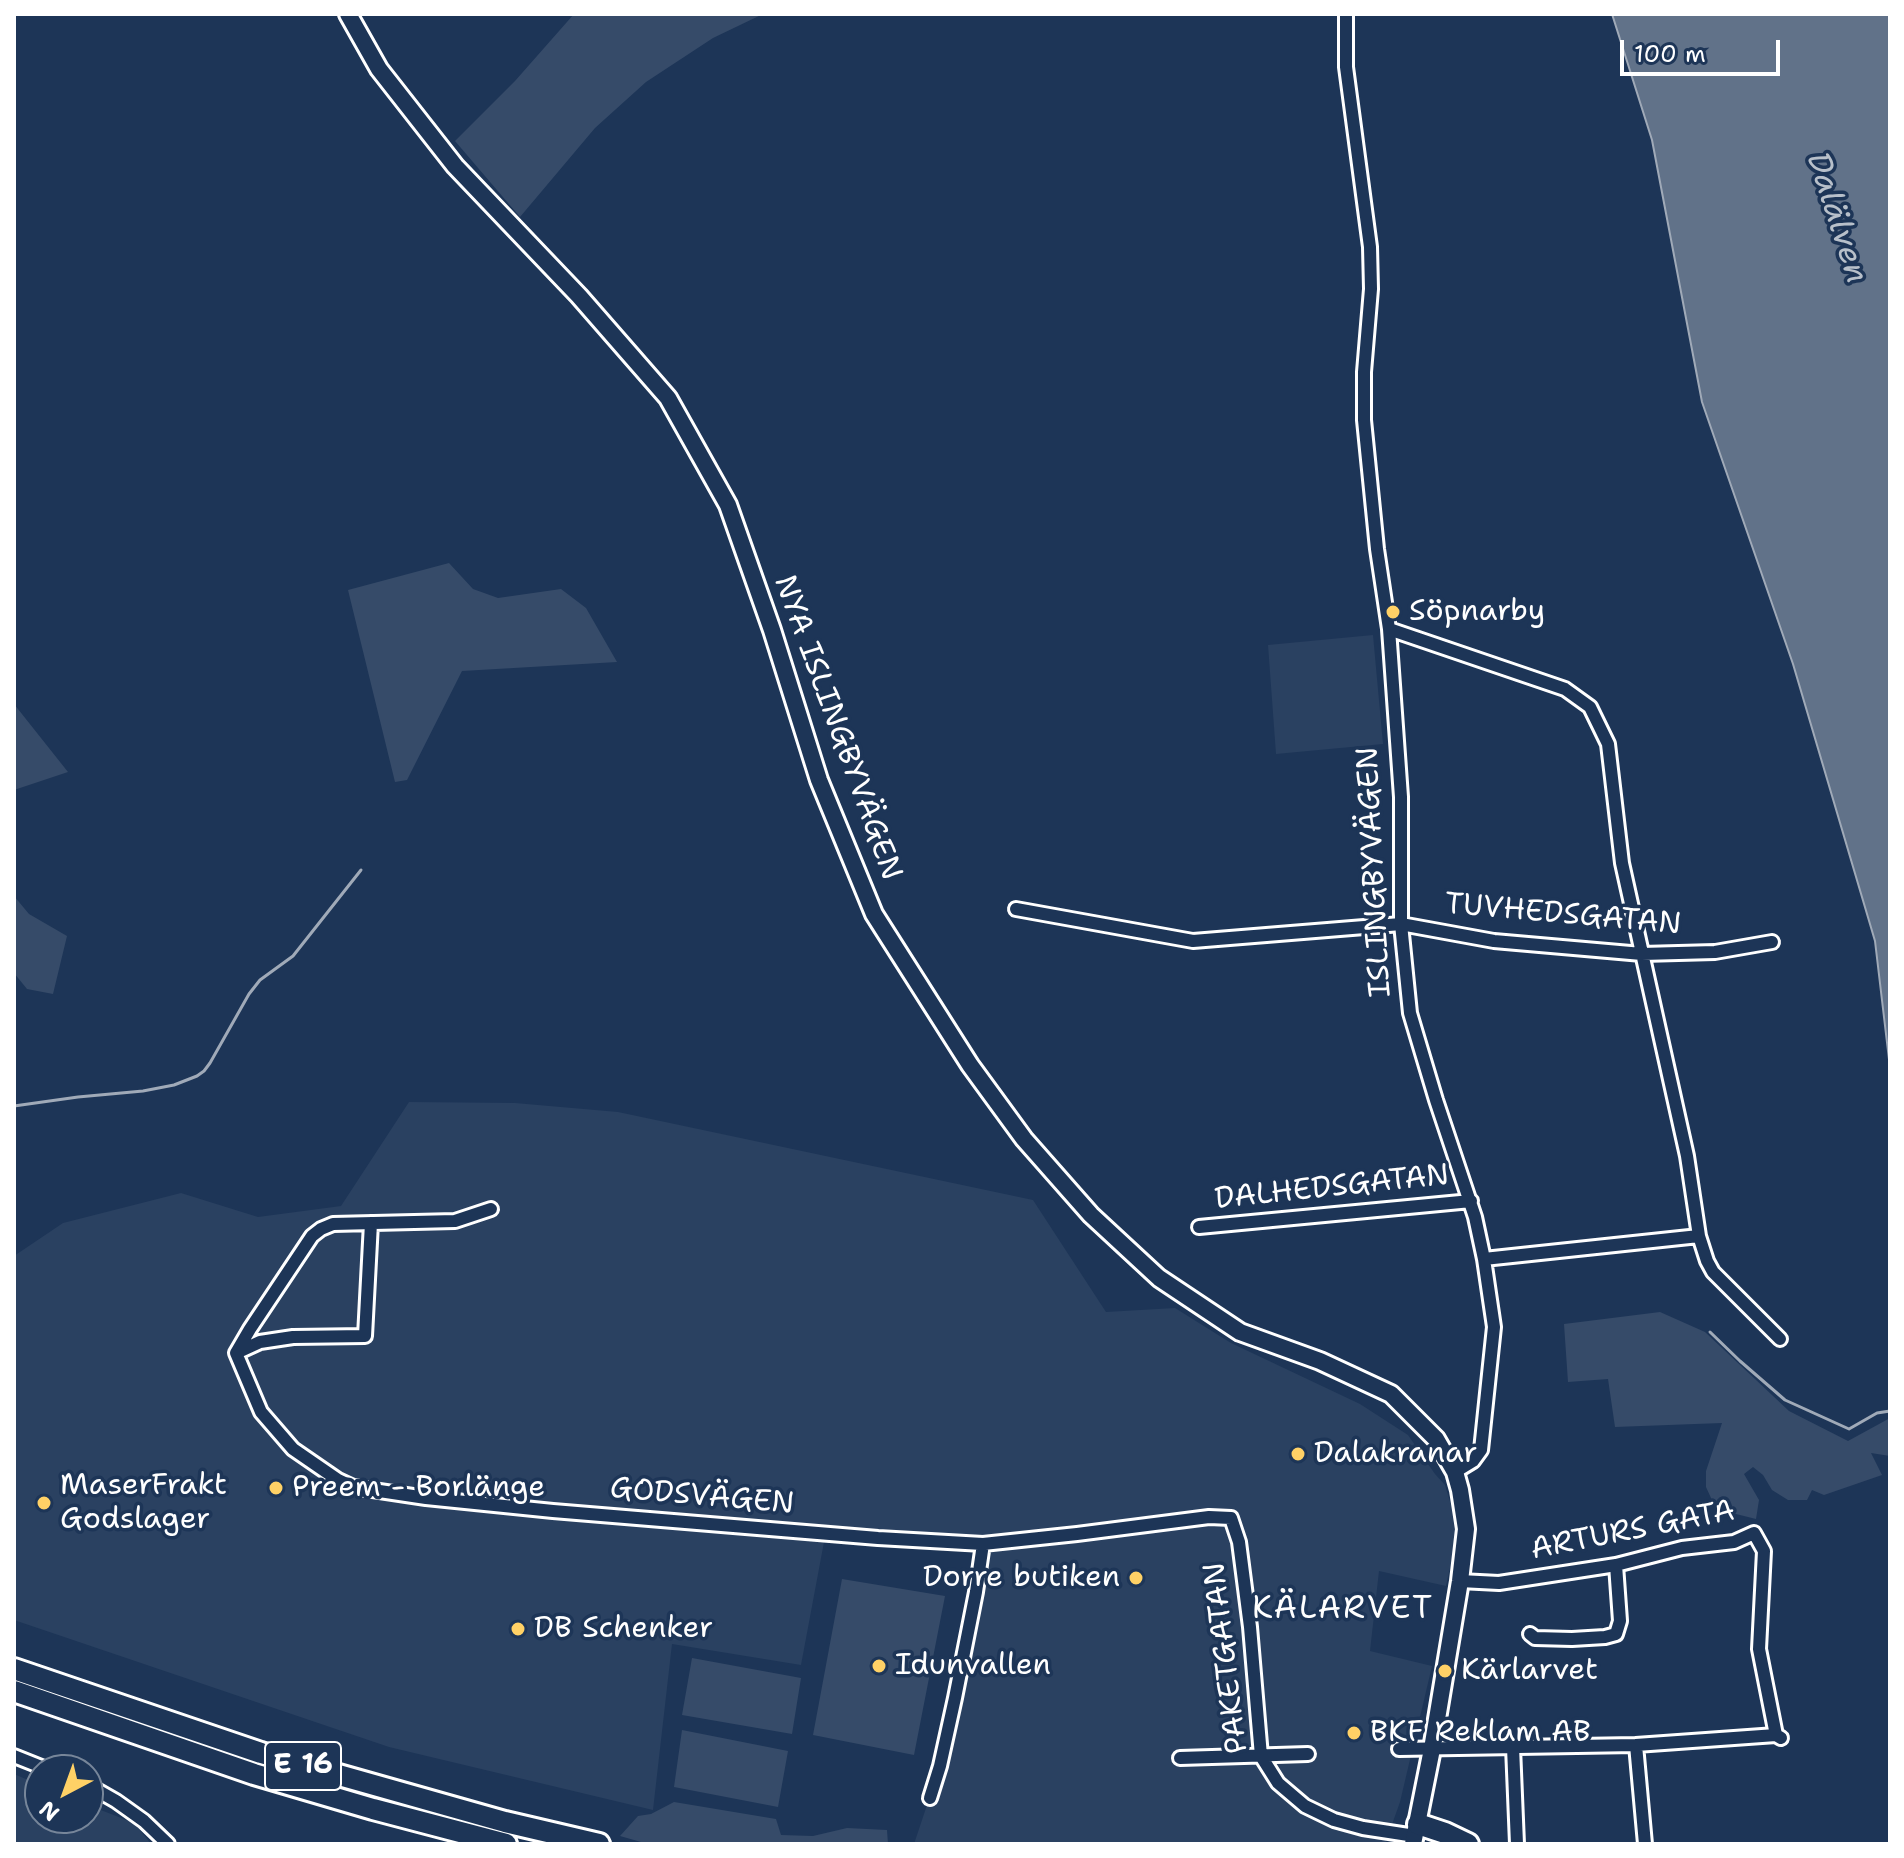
<!DOCTYPE html>
<meta charset="utf-8">
<style>
body{margin:0}
#map{position:relative;width:1904px;height:1858px;overflow:hidden;background:#1d3557;font-family:"Shantell Sans",sans-serif}
canvas{display:block}
.frame{position:absolute;inset:0;border:16px solid #fff;pointer-events:none}
.north{position:absolute;left:24px;top:1754px;width:80px;height:80px;box-sizing:border-box;background:#1d3557;border:2px solid #77869a;border-radius:50%;rotate:221deg;font-size:22px;font-weight:700;line-height:32px;text-align:center;color:#fff}
.north::after{content:'';display:block;margin:auto;width:28px;height:36px;background:#ffd166;clip-path:polygon(50% 0,100% 100%,50% 72%,0 100%)}
.scale{position:absolute;left:1620px;top:40px;width:160px;height:36px;box-sizing:border-box;border:4px solid #fff;border-top:0;padding-left:10px;font-size:24px;line-height:28px;white-space:nowrap;color:#fff;-webkit-text-stroke:6px #1d3557;paint-order:stroke}
</style>
<div id="map">
<canvas width="1904" height="1858"></canvas>
<div class="frame"></div>
<div class="north">N</div>
<div class="scale">100 m</div>
</div>
<script>
const ctx = document.querySelector('canvas').getContext('2d');
ctx.lineJoin = 'round';
function paint(path, color) {
  ctx.fillStyle = color;
  ctx.fill(path, 'evenodd');
}
function poly(rows) {
  const path = new Path2D();
  for (const r of rows) {
    path.moveTo(r[0], r[1]);
    for (let i = 2; i < r.length; i += 2) path.lineTo(r[i], r[i + 1]);
  }
  return path;
}
function strokePath(path, color, width, dash) {
  ctx.strokeStyle = color;
  ctx.lineWidth = width;
  ctx.lineCap = dash ? 'butt' : 'round';
  ctx.setLineDash(dash || []);
  ctx.stroke(path);
}
function label(font, color, halo, rows, align = 'center') {
  ctx.font = font + ' "Shantell Sans",sans-serif';
  ctx.lineWidth = 7;
  ctx.setLineDash([]);
  ctx.textBaseline = 'middle';
  ctx.strokeStyle = halo;
  ctx.fillStyle = color;
  for (const [text, x, y, turn = 0] of rows) {
    ctx.save();
    ctx.translate(x, y);
    ctx.rotate((+turn || 0) * Math.PI / 180);
    ctx.textAlign = isNaN(turn) ? turn : align;
    if (halo) ctx.strokeText(text, 0, 0);
    ctx.fillText(text, 0, 0);
    ctx.restore();
  }
}
paint(poly([
 [1373,635,1383,744,1276,754,1268,645],
 [409,1102,515,1103,618,1112,1033,1200,1106,1312,1175,1308,1231,1343,1360,1404,1408,1435,1435,1474,1445,1485,1451,1505,1456,1540,1446,1586,1379,1571,1370,1651,1432,1666,1400,1802,1385,1844,914,1844,940,1766,982,1544,878,1538,824,1542,801,1665,672,1644,653,1810,389,1747,14,1620,14,1256,63,1223,181,1193,258,1217,341,1206],
 [14,1774,40,1785,40,1818,88,1818,88,1805,134,1823,151,1844,14,1844]
]), '#2a4161');
paint(poly([
 [574,14,763,14,713,38,646,82,595,128,520,217,455,141,515,81],
 [449,563,473,589,498,598,561,589,586,608,617,662,462,671,407,780,395,782,348,590],
 [14,704,68,772,14,790],
 [14,896,29,914,67,936,53,994,27,989,14,973],
 [1660,1312,1705,1332,1789,1411,1848,1441,1890,1418,1890,1456,1871,1453,1882,1475,1824,1495,1812,1490,1807,1500,1788,1500,1772,1490,1763,1475,1753,1467,1744,1474,1759,1500,1756,1519,1716,1509,1706,1487,1706,1471,1722,1423,1615,1427,1608,1379,1568,1382,1564,1324],
 [842,1579,945,1596,914,1755,813,1735],
 [692,1658,801,1678,792,1734,682,1715],
 [682,1730,788,1751,778,1807,674,1787],
 [674,1802,776,1819,781,1835,813,1836,847,1828,887,1830,888,1844,648,1844,620,1836,638,1816,651,1814]
]), '#364b69');
const water = poly([
 [1612,14,1890,14,1890,1068,1875,941,1793,664,1702,402,1652,140,1612,14]
]);
paint(water, '#617289');
strokePath(water, '#a0aab8', 2);
strokePath(poly([
 [14,1106,78,1097,143,1091,174,1085,197,1076,204,1071,210,1063,249,994,260,980,293,956,361,870],
 [1710,1332,1740,1361,1785,1400,1849,1429,1877,1413,1890,1411]
]), '#a0aab8', 3);
const minor = poly([
 [1346,14,1346,67,1370,247,1371,289,1364,372,1364,420,1377,549,1389,629,1401,797,1401,924,1410,1013,1436,1100,1475,1217,1484,1259,1494,1327,1481,1450,1473,1461,1455,1472],
 [1389,629,1565,689,1590,707,1608,744,1622,863,1687,1156,1699,1236,1484,1259],
 [1016,909,1193,941,1401,924,1494,941,1642,954,1715,952,1772,942],
 [1199,1227,1471,1201],
 [1699,1236,1707,1261,1713,1272,1780,1339],
 [236,1353,261,1412,293,1449,338,1480,353,1487,426,1498,553,1511,878,1538,983,1544,1077,1534,1209,1517,1231,1518,1239,1542,1250,1627,1261,1756,1278,1783,1305,1806,1334,1820,1363,1828,1415,1836],
 [236,1353,250,1329,312,1236,321,1229,333,1224,455,1221,491,1209],
 [236,1353,260,1342,293,1337,365,1336,371,1223],
 [1460,1581,1499,1583,1616,1565,1682,1548,1734,1542,1754,1533,1764,1551,1759,1649,1776,1735],
 [1530,1634,1535,1638,1572,1639,1605,1637,1616,1634,1620,1621,1616,1565],
 [1636,1745,1645,1844],
 [1513,1747,1517,1844],
 [1399,1749,1636,1745,1776,1735,1781,1738],
 [14,1756,49,1770],
 [1180,1758,1308,1754],
 [88,1785,116,1801,144,1821,168,1844],
 [930,1798,940,1766,955,1698,976,1592,983,1544]
]);
const tertiary = poly([
 [348,14,379,69,455,166,579,296,668,398,728,505,772,630,819,780,874,914,970,1065,1024,1139,1091,1215,1159,1278,1240,1332,1320,1361,1391,1394,1436,1439,1455,1472,1460,1490,1466,1529,1460,1581,1432,1749,1413,1844]
]);
const trunk = poly([
 [14,1669,261,1753,505,1822,599,1844],
 [14,1691,254,1774,373,1809,506,1844],
 [1418,1824,1445,1833,1468,1844]
]);
strokePath(minor, '#fff', 18);
strokePath(tertiary, '#fff', 22);
strokePath(trunk, '#fff', 26);
strokePath(minor, '#1d3557', 12);
strokePath(tertiary, '#1d3557', 16);
strokePath(trunk, '#1d3557', 20);
for (const [x, y, r, color] of [
 [1393,612,8,"#ffd166"],
 [1298,1454,8,"#ffd166"],
 [276,1488,8,"#ffd166"],
 [44,1503,8,"#ffd166"],
 [1136,1578,8,"#ffd166"],
 [518,1629,8,"#ffd166"],
 [879,1666,8,"#ffd166"],
 [1445,1671,8,"#ffd166"],
 [1354,1733,8,"#ffd166"]
]) {
  const dot = new Path2D();
  dot.arc(x, y, r, 0, 2 * Math.PI);
  ctx.fillStyle = color;
  ctx.fill(dot);
  strokePath(dot, '#1d3557', 3);
}
for (const [x, y, w] of [
 [303,1766,76]
]) {
  const box = new Path2D();
  box.roundRect(x - w / 2, y - 24, w, 48, 6);
  ctx.fillStyle = '#1d3557';
  ctx.fill(box);
  strokePath(box, '#fff', 2);
}
label('bold 28px', '#fff', null, [
 ["E 16",303,1766]
]);
label('30px', '#fff', '#1d3557', [
 ["Söpnarby",1409,612],
 ["Dalakranar",1314,1454],
 ["MaserFrakt",60,1486],
 ["Godslager",60,1520],
 ["Preem - Borlänge",292,1488],
 ["Dorre butiken",1120,1578,"right"],
 ["DB Schenker",534,1629],
 ["Idunvallen",895,1666],
 ["Kärlarvet",1461,1671],
 ["BKF Reklam AB",1370,1733]
], 'left');
label('30px', '#fff', '#1d3557', [
 ["NYA ISLINGBYVÄGEN",837,728,70],
 ["ISLINGBYVÄGEN",1375,872,-93],
 ["TUVHEDSGATAN",1563,915,5],
 ["DALHEDSGATAN",1332,1188,-6],
 ["GODSVÄGEN",702,1497,5],
 ["ARTURS GATA",1633,1531,-11],
 ["PAKETGATAN",1227,1658,-97]
]);
label('italic 32px', '#b8c0ca', '#1d3557', [
 ["Dalälven",1836,218,72]
]);
ctx.letterSpacing = '2px';
label('32px', '#fff', '#1d3557', [
 ["KÄLARVET",1343,1610]
]);
ctx.letterSpacing = '0px';
</script>
